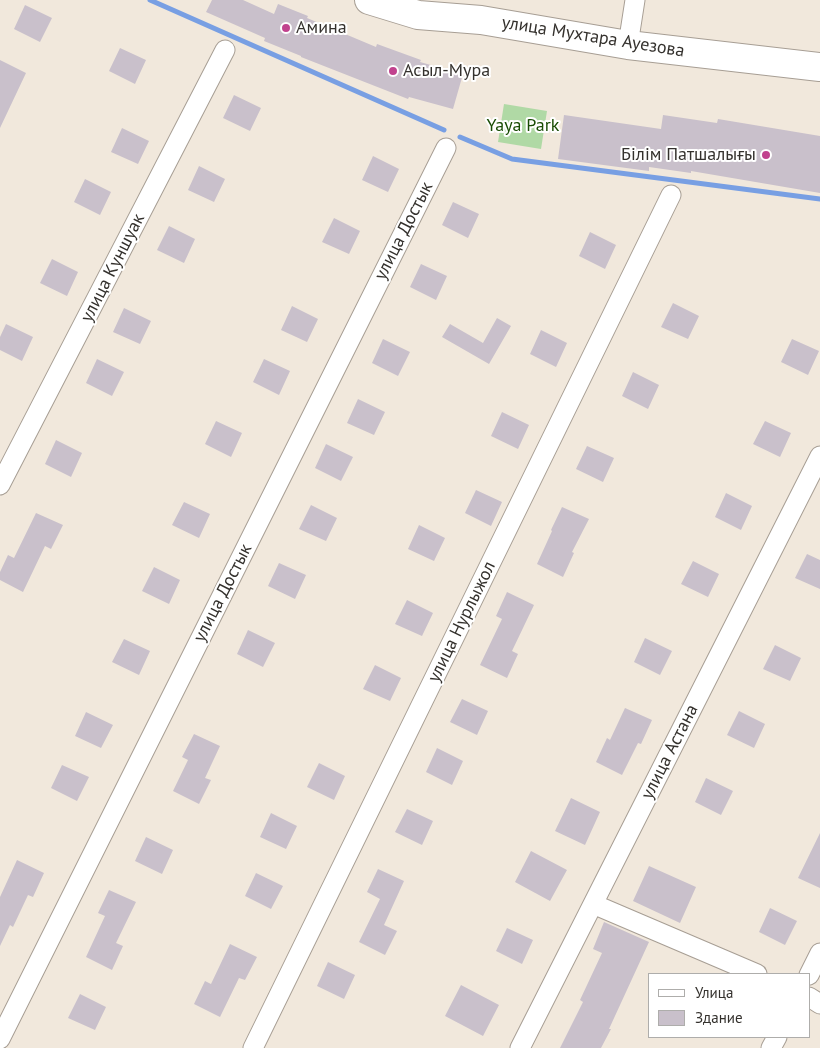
<!DOCTYPE html>
<meta charset="utf-8">
<style>
body{margin:0}
#map{position:relative;width:820px;height:1048px;overflow:hidden;background:#f1e8dc;font-family:"PT Sans",sans-serif}
canvas{display:block}
.legend{position:absolute;left:648px;top:973px;width:162px;height:65px;box-sizing:border-box;background:#fff;border:1px solid #aeadab;margin:0;padding:6px 9px;list-style:none;font-size:15px;color:#34312d}
.legend li{display:flex;align-items:center;gap:10px;height:25px}
.legend b{width:25px;border:1px solid #aeadab}
</style>
<div id="map">
<canvas width="820" height="1048"></canvas>
<ul class="legend">
<li><b style="height:6px;background:#fff"></b>Улица</li>
<li><b style="height:14px;background:#c9c0cb"></b>Здание</li>
</ul>
</div>
<script>
const ctx = document.querySelector('canvas').getContext('2d');
ctx.lineJoin = 'round';
function paint(path, color) {
  ctx.fillStyle = color;
  ctx.fill(path, 'evenodd');
}
function poly(rows) {
  const path = new Path2D();
  for (const r of rows) {
    path.moveTo(r[0], r[1]);
    for (let i = 2; i < r.length; i += 2) path.lineTo(r[i], r[i + 1]);
  }
  return path;
}
function strokePath(path, color, width, dash) {
  ctx.strokeStyle = color;
  ctx.lineWidth = width;
  ctx.lineCap = dash ? 'butt' : 'round';
  ctx.setLineDash(dash || []);
  ctx.stroke(path);
}
function label(font, color, halo, rows, align = 'center') {
  ctx.font = font + ' "PT Sans",sans-serif';
  ctx.lineWidth = 4;
  ctx.setLineDash([]);
  ctx.textBaseline = 'middle';
  ctx.strokeStyle = halo;
  ctx.fillStyle = color;
  for (const [text, x, y, turn = 0] of rows) {
    ctx.save();
    ctx.translate(x, y);
    ctx.rotate((+turn || 0) * Math.PI / 180);
    ctx.textAlign = isNaN(turn) ? turn : align;
    if (halo) ctx.strokeText(text, 0, 0);
    ctx.fillText(text, 0, 0);
    ctx.restore();
  }
}
paint(poly([
 [504,104,547,111,541,149,498,142]
]), '#b0d9a5');
strokePath(poly([
 [150,0,444,130],
 [460,137,512,159,820,199]
]), '#789fe3', 5);
paint(poly([
 [212,0,243,0,274,14,278,4,308,16,307,18,376,47,377,44,421,60,420,62,463,74,453,109,409,97,408,99,301,57,301,56,264,41,265,38,206,12],
 [25,5,52,18,40,42,14,29],
 [120,48,146,60,135,84,109,71],
 [0,60,26,73,0,128],
 [234,95,261,108,250,131,223,118],
 [564,115,661,129,663,115,717,123,718,119,820,136,820,193,691,171,691,173,649,167,649,171,558,159],
 [122,128,149,141,138,164,111,152],
 [373,156,399,169,388,192,362,180],
 [199,166,225,179,214,202,188,190],
 [85,179,111,192,100,215,74,202],
 [453,202,479,214,468,238,442,225],
 [334,218,360,231,349,254,322,242],
 [169,226,195,239,184,263,157,250],
 [590,232,616,245,605,269,579,256],
 [52,259,78,272,67,296,40,283],
 [421,264,447,276,436,300,410,287],
 [673,303,699,316,688,339,661,327],
 [292,306,318,319,307,342,281,330],
 [124,308,151,321,140,344,113,332],
 [497,318,511,326,489,364,442,337,450,324,483,343],
 [6,324,33,337,22,361,0,350,0,337],
 [541,330,567,343,556,367,530,354],
 [383,339,410,352,398,376,372,363],
 [792,339,819,351,808,375,781,362],
 [97,359,124,372,112,396,86,383],
 [264,359,290,371,279,395,253,382],
 [633,372,659,385,648,409,622,396],
 [358,399,385,412,374,435,347,423],
 [502,412,529,425,518,449,491,436],
 [216,421,242,433,231,457,205,444],
 [765,421,791,433,780,457,753,444],
 [56,440,82,453,71,477,45,464],
 [326,444,353,457,341,481,315,468],
 [587,446,614,458,603,482,576,469],
 [476,490,502,502,491,526,465,513],
 [726,493,752,506,741,530,715,517],
 [184,502,210,514,199,538,172,525],
 [311,505,337,518,326,541,299,529],
 [562,507,589,519,572,552,574,553,563,577,537,564,552,531,551,530],
 [36,513,63,525,51,549,45,546,23,592,0,580,0,572,8,555,14,558],
 [419,525,445,538,434,561,408,549],
 [807,554,820,560,820,589,795,578],
 [693,561,719,574,708,597,681,584],
 [279,563,306,575,295,599,268,586],
 [154,567,180,580,169,604,142,591],
 [507,592,534,605,512,651,518,654,507,678,480,665,502,619,496,616],
 [407,600,433,613,422,636,395,624],
 [248,630,275,643,263,667,237,654],
 [645,638,672,651,660,675,634,662],
 [124,639,150,651,139,675,112,662],
 [775,645,801,658,790,681,763,669],
 [375,665,401,678,390,701,363,689],
 [462,699,488,711,477,735,450,722],
 [625,708,652,720,641,744,638,743,622,775,596,762,607,738,610,740],
 [739,711,765,724,754,748,727,735],
 [86,712,113,725,101,748,75,736],
 [194,734,220,746,205,778,211,780,199,804,173,791,188,760,182,757],
 [437,748,463,761,452,785,426,772],
 [319,763,345,776,334,800,307,787],
 [62,765,89,777,77,801,51,788],
 [706,778,733,791,721,815,695,802],
 [571,798,600,812,585,845,555,831],
 [407,809,433,821,422,845,395,832],
 [271,813,297,826,286,849,260,837],
 [820,833,820,888,798,878],
 [146,837,173,850,162,874,135,861],
 [531,851,567,870,550,901,515,882],
 [17,860,44,873,33,897,28,895,13,927,10,925,0,946,0,897],
 [649,866,696,887,680,923,633,901],
 [378,869,404,881,384,925,397,931,385,955,359,942,380,899,367,892],
 [256,873,283,886,271,909,245,896],
 [109,890,136,902,116,943,123,946,112,970,86,957,105,916,98,913],
 [770,908,797,921,785,945,759,932],
 [604,922,649,942,609,1029,611,1029,601,1048,560,1048,583,1002,580,1000,602,953,593,949],
 [507,928,533,940,522,964,496,951],
 [230,944,257,957,245,980,239,978,220,1017,194,1004,205,981,211,984],
 [328,962,355,975,344,999,317,986],
 [461,985,499,1005,483,1036,445,1016],
 [80,994,106,1007,95,1030,68,1018]
]), '#c9c0cb');
const street = poly([
 [628,45,635,0],
 [0,485,225,50],
 [593,904,757,974],
 [809,975,820,953],
 [809,997,820,1004],
 [0,1039,446,148],
 [253,1048,671,195],
 [520,1048,820,456],
 [771,1048,777,1037]
]);
const primary = poly([
 [369,0,418,15,481,20,628,45,820,67]
]);
strokePath(street, '#a79e94', 21);
strokePath(primary, '#a79e94', 30);
strokePath(street, '#fff', 19);
strokePath(primary, '#fff', 28);
for (const [x, y, r, color] of [
 [286,28,5,"#c1428e"],
 [393,71,5,"#c1428e"],
 [766,155,5,"#c1428e"]
]) {
  const dot = new Path2D();
  dot.arc(x, y, r, 0, 2 * Math.PI);
  ctx.fillStyle = color;
  ctx.fill(dot);
  strokePath(dot, '#fff', 2);
}
label('18px', '#34312d', '#fff', [
 ["Амина",296,28],
 ["Асыл-Мура",403,71],
 ["Білім Патшалығы",756,155,"right"]
], 'left');
label('18px', '#34312d', '#fff', [
 ["улица Мухтара Ауезова",593,37,9],
 ["улица Достык",404,231,-63],
 ["улица Куншуак",113,268,-63],
 ["улица Достык",223,593,-63],
 ["улица Нурлыжол",462,622,-64],
 ["улица Астана",670,752,-63]
]);
label('18px', '#194c04', '#fff', [
 ["Yaya Park",523,126]
]);
</script>
